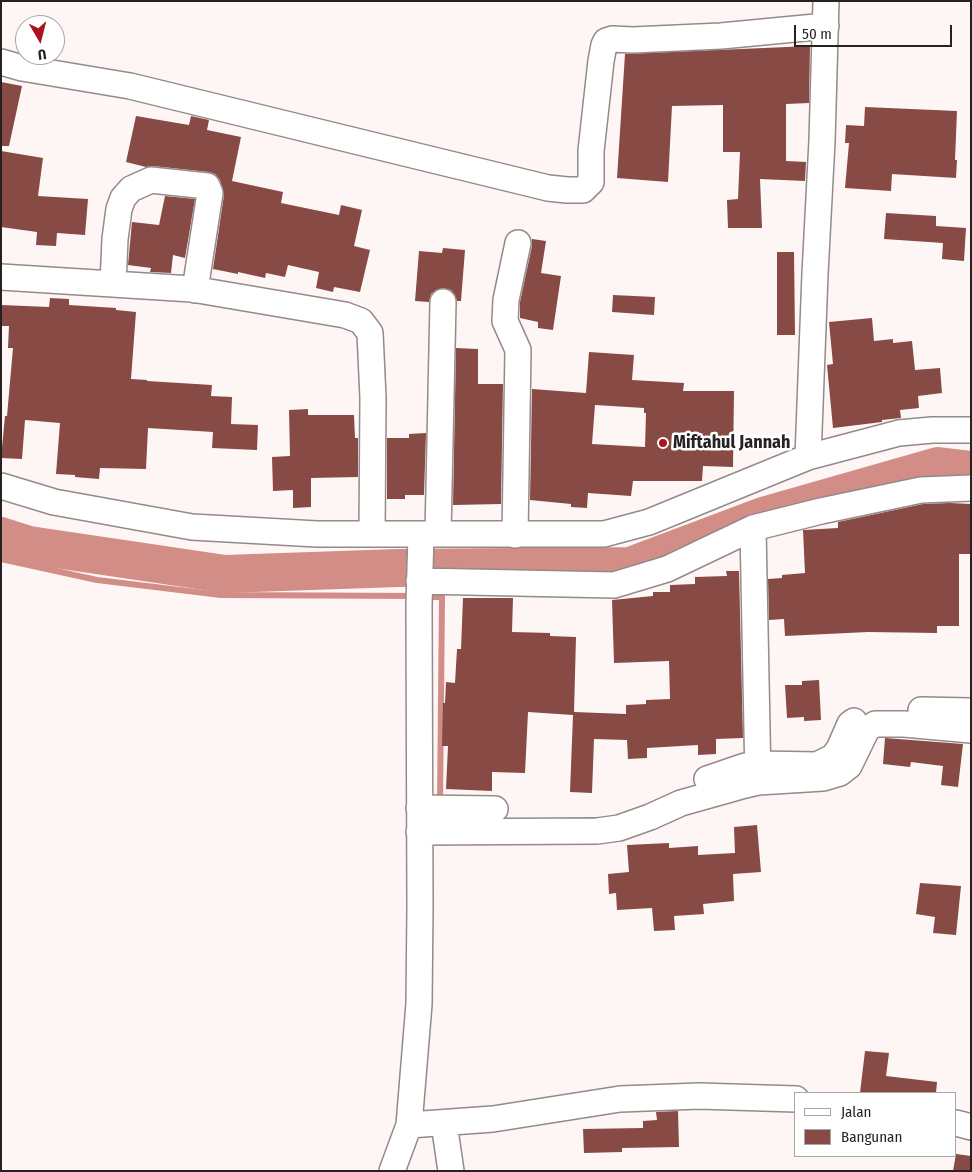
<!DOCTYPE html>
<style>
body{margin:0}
#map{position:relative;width:972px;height:1172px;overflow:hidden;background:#fef6f5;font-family:"Fira Sans Condensed",sans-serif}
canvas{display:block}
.frame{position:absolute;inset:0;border:2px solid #262222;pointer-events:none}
.legend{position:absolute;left:794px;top:1092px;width:162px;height:65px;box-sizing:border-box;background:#fff;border:1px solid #a8a7a7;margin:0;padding:6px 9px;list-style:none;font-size:15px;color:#262222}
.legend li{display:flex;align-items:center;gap:10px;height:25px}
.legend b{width:25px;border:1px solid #a8a7a7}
.north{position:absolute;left:15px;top:15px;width:50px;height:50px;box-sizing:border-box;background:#fff;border:1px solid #a8a7a7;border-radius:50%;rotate:172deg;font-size:14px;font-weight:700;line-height:20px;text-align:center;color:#262222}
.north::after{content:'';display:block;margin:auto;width:18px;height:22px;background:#a91420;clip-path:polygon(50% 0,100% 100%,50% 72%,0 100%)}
.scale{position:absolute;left:794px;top:25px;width:158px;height:22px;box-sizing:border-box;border:2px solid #262222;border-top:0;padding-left:6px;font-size:15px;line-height:18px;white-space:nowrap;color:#262222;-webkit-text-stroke:4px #fff;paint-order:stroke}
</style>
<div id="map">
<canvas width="972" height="1172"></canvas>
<div class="frame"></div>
<ul class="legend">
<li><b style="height:6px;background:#fff"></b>Jalan</li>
<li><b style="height:14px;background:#874a45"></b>Bangunan</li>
</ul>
<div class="north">U</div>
<div class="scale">50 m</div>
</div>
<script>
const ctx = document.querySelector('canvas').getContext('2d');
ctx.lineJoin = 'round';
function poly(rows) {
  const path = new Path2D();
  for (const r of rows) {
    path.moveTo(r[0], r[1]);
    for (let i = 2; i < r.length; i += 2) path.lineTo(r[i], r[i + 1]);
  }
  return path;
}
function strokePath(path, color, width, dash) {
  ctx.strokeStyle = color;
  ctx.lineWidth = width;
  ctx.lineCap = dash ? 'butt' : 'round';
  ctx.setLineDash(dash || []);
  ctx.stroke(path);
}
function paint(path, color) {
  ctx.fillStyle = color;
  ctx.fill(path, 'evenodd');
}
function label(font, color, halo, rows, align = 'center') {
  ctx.font = font + ' "Fira Sans Condensed",sans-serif';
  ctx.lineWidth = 5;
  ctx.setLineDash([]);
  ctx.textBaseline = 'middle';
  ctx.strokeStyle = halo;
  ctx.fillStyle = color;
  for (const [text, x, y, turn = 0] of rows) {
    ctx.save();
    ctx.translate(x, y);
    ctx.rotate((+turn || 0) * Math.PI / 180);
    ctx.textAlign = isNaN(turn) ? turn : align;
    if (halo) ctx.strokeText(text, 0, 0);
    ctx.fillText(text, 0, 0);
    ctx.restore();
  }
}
strokePath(poly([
 [1,559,97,580,221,595,415,596],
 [425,597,442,597,440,803]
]), '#d28d87', 6);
strokePath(poly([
 [1,536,29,545,225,574,398,568,630,566,763,516,938,466,971,470]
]), '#d28d87', 38);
paint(poly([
 [810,46,809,103,786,104,786,161,806,162,805,181,760,179,762,228,728,228,727,200,738,199,740,152,723,152,723,105,672,106,668,182,617,178,625,54],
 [1,82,22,86,9,146,1,146],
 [865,107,957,111,955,160,957,160,956,178,892,174,891,191,845,188,849,143,845,143,846,125,864,126],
 [136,116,189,125,191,116,209,120,207,130,241,137,232,181,283,192,281,203,339,215,341,205,362,210,354,246,370,250,360,292,334,287,333,292,316,288,319,272,288,265,285,277,266,273,265,278,238,272,238,274,213,269,224,195,220,180,215,174,209,172,153,166,146,167,126,162],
 [1,151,43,158,38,196,88,199,85,235,57,233,56,246,36,245,37,232,1,227],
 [165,196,195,199,185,258,173,255,171,273,150,272,151,268,128,265,132,222,159,225],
 [886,213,936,216,936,226,966,228,964,261,942,259,943,243,884,239],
 [532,239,546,241,541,273,561,276,553,330,538,328,538,322,520,318,520,302,532,246],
 [443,248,465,250,461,301,457,301,455,295,451,290,443,288,436,290,431,294,429,302,415,301,419,251,442,253],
 [777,252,794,252,795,335,777,335],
 [613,295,655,297,654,315,612,312],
 [50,298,69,299,69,305,116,308,116,310,136,312,131,379,147,380,147,381,212,385,211,396,232,397,231,424,258,425,257,450,212,448,213,432,148,428,146,469,100,468,99,479,75,477,75,475,56,474,60,423,25,420,22,459,1,458,5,416,7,416,13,348,8,348,9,326,1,326,1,305,49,307],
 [872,318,874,341,893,339,893,343,912,341,915,370,940,368,942,393,918,396,919,408,900,410,901,418,882,420,882,422,833,428,827,365,833,364,829,322],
 [456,348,478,349,478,384,503,384,501,504,453,505],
 [589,352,634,355,632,380,684,383,683,391,734,391,733,467,703,466,702,481,633,481,631,496,588,493,587,508,571,507,571,504,530,500,532,389,586,393],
 [595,405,644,408,644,413,646,413,645,447,592,444],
 [308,409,308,415,354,415,355,438,358,438,358,477,311,478,311,507,293,508,293,490,273,491,272,457,290,456,289,410],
 [426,433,424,495,405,495,405,499,387,499,387,438,409,438,409,434],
 [950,503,971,504,971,554,959,554,959,626,937,626,937,633,868,632,785,636,784,619,769,620,768,579,782,578,782,575,805,573,803,530,838,528,838,522,923,504],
 [726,571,739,571,743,738,716,739,716,754,698,755,698,745,647,748,647,758,628,759,627,740,594,739,592,793,570,792,573,715,528,712,525,773,492,772,492,791,446,789,448,746,442,746,443,703,445,703,446,682,455,683,457,649,461,649,463,598,513,598,512,632,550,633,550,636,576,637,574,712,626,714,626,705,646,704,646,700,670,699,669,661,614,663,612,600,653,596,653,592,670,592,670,585,695,584,695,577,727,576],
 [819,680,821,720,804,721,804,717,787,718,785,685,802,685,802,681],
 [885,738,963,744,958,787,941,785,943,766,911,762,910,767,883,764],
 [757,825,761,872,733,874,734,901,703,904,704,914,674,916,675,930,654,931,652,908,617,910,616,893,609,894,608,874,629,872,627,845,669,843,669,848,698,846,698,855,735,853,734,827],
 [920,883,961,886,956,935,933,933,935,917,916,914],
 [865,1051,889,1053,886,1076,937,1082,936,1093,860,1093],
 [678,1111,679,1147,622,1148,622,1152,584,1153,583,1129,643,1128,643,1121,657,1120,656,1112],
 [956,1154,971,1156,971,1171,953,1171]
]), '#874a45');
const minor = poly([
 [1,62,22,68,130,86,548,188,567,190,583,190,591,182,591,151,601,61,604,45,606,41,612,39,633,40,721,36,826,26],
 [1,277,192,289,345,315,361,321,370,333,373,398,372,534],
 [113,284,115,239,119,209,123,198,131,189,151,180,207,186,210,193,195,290],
 [808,457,815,274,822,141,826,1],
 [1,486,54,502,192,527,317,534,604,534,649,522,808,457,899,433,932,430,971,430],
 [753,528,758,780],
 [438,534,443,302],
 [515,535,518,350,505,321,506,300,518,243],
 [419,581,614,585,667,569,753,528,821,511,921,490,971,488],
 [921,710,971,711],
 [707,779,745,766,757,764,817,765,833,757,839,749,850,724,854,721],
 [419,808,495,809],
 [419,832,597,831,619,828,650,817,681,803,745,785,758,782,823,778,840,773,849,766,867,729,875,724,904,724,971,730],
 [444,1123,451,1171],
 [956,1123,971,1127],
 [409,1125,493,1119,620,1099,699,1096,796,1099],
 [392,1171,409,1125,419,1004,420,908,419,605,421,534]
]);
strokePath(minor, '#938a89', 28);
strokePath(minor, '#fff', 25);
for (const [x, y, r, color] of [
 [663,443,5,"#a91420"]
]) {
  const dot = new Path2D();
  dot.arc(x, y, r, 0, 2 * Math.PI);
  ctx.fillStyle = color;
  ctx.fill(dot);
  strokePath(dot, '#fff', 2);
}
label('bold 18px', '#262222', '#fff', [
 ["Miftahul Jannah",673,443]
], 'left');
</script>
